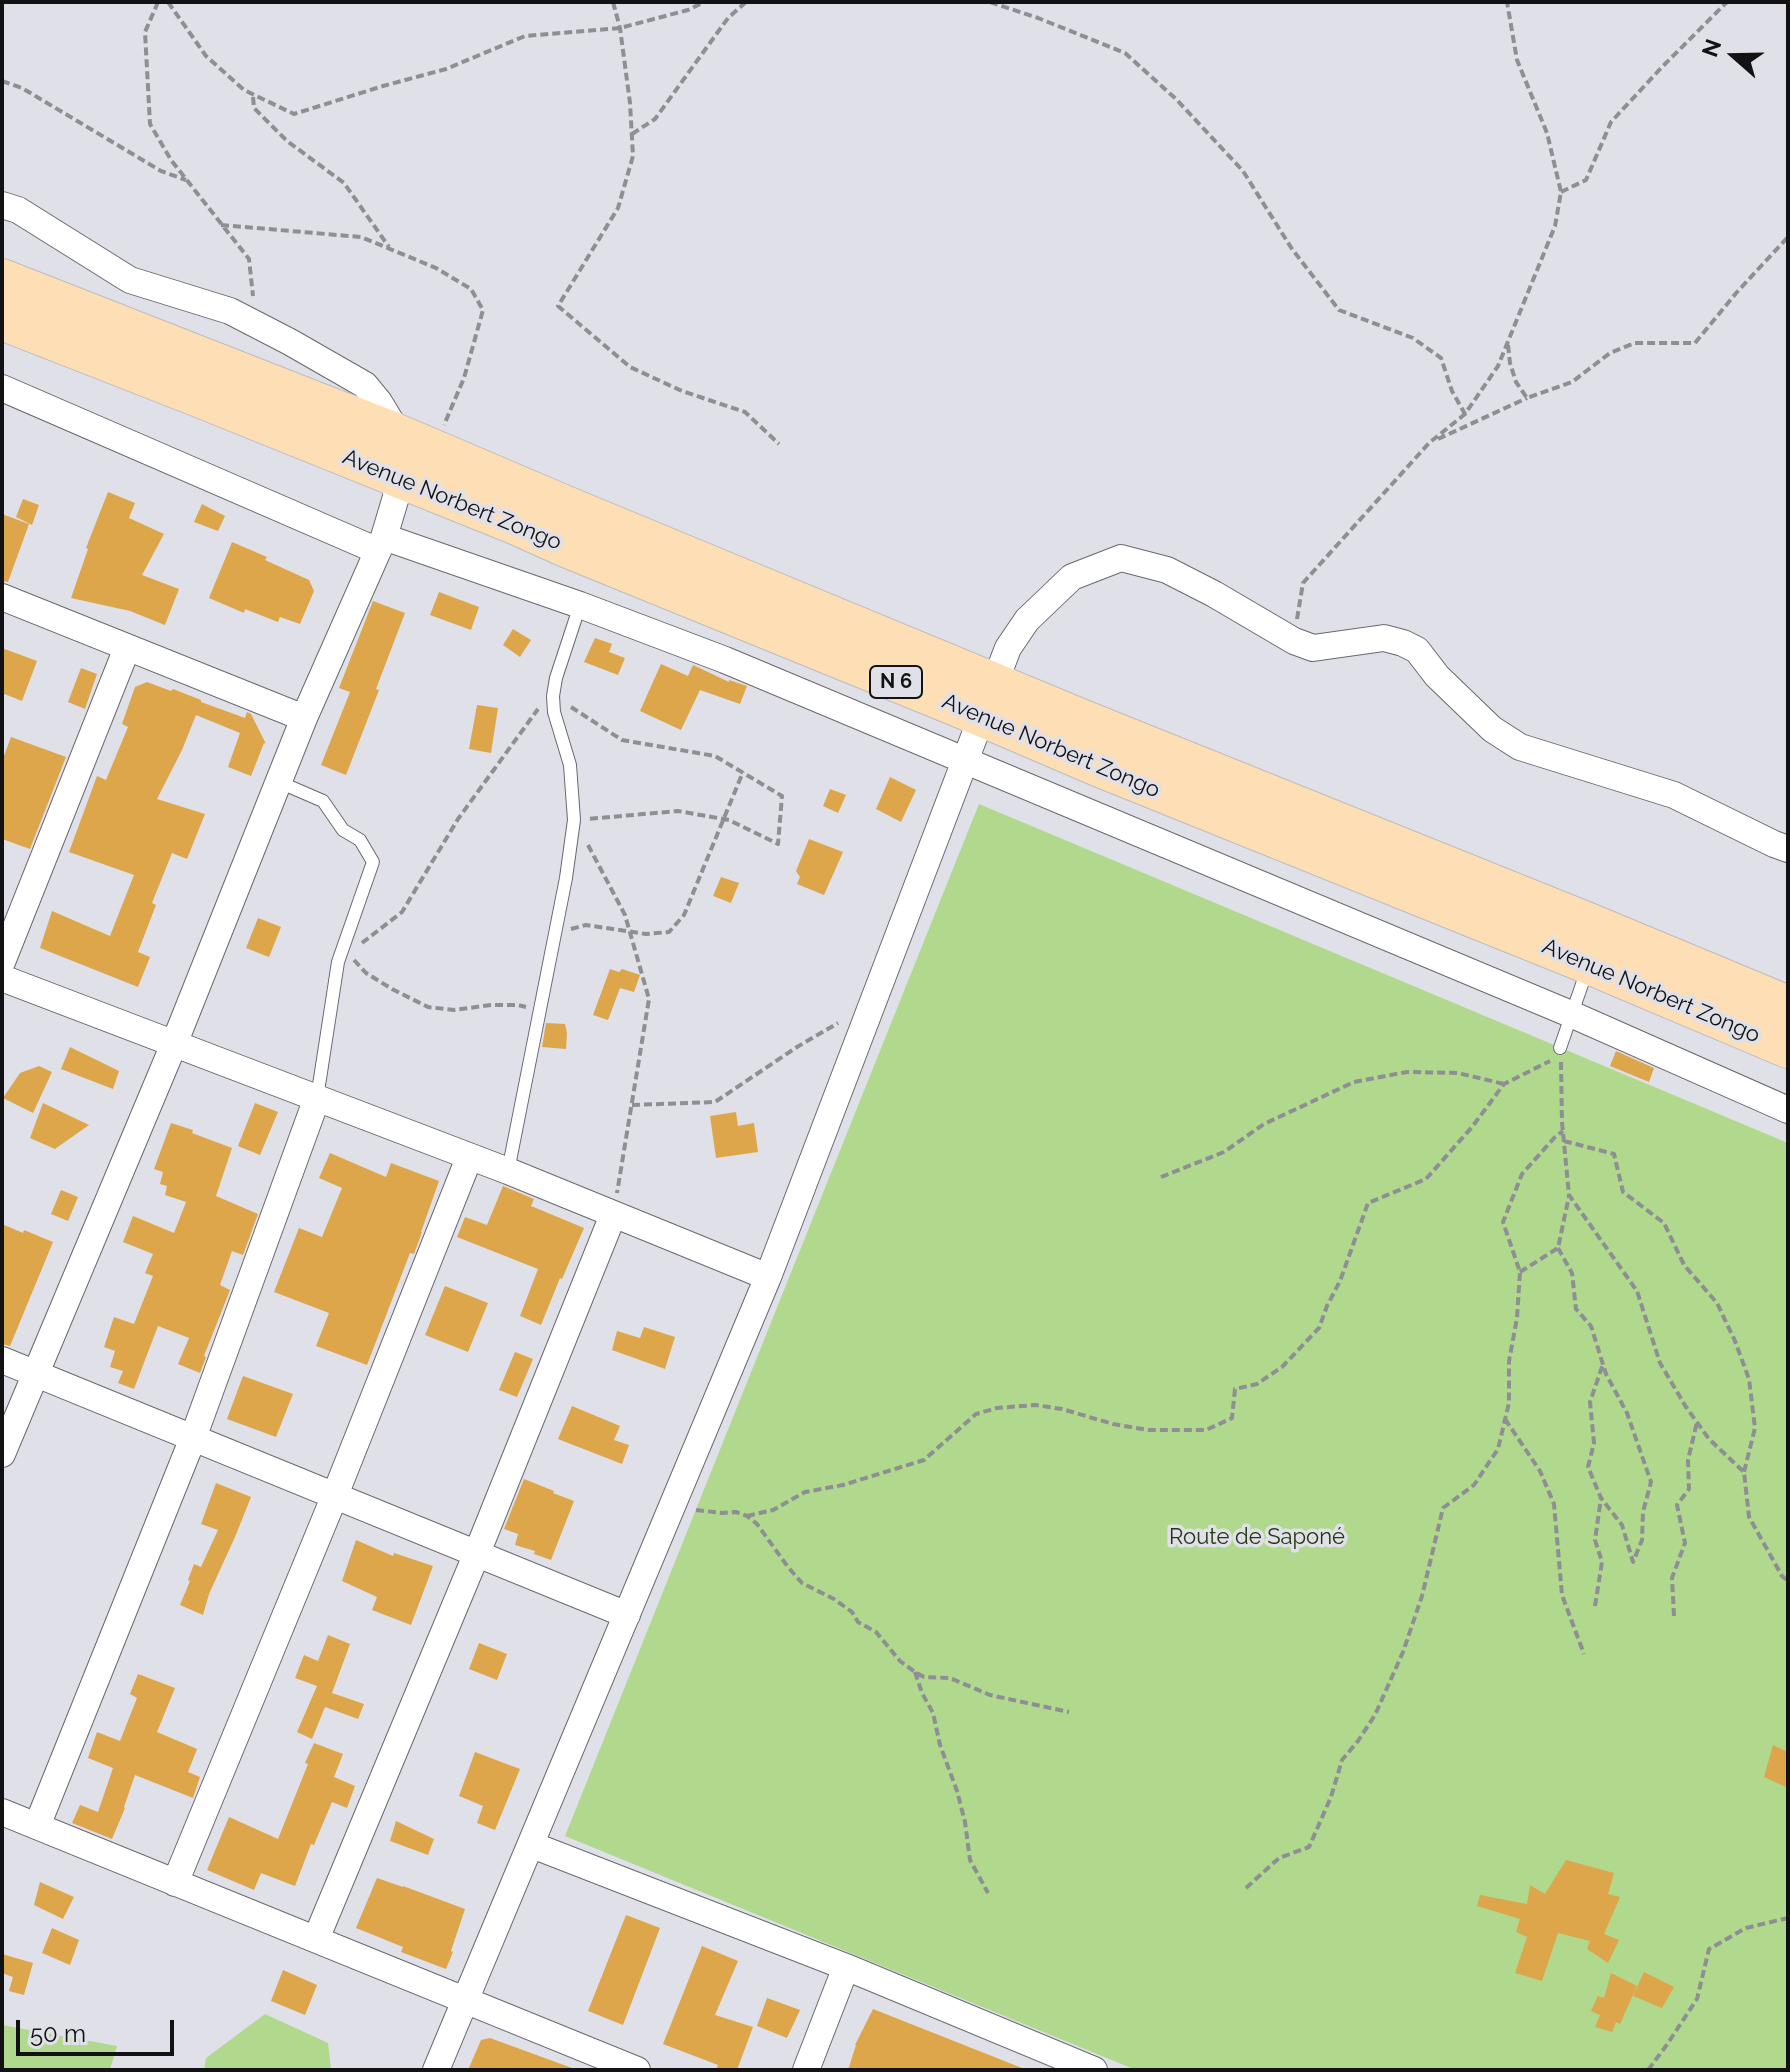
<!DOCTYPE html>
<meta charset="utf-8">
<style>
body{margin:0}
#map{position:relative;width:1790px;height:2072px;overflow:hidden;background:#e0e0e8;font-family:Raleway,sans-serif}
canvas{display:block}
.frame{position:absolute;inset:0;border:4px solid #121215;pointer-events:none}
.north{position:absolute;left:1694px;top:16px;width:80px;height:80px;-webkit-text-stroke:6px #e0e0e8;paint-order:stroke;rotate:290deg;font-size:22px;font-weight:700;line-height:32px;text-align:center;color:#121215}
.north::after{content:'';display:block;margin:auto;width:28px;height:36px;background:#121215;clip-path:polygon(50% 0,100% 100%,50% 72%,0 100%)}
.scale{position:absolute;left:16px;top:2020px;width:158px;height:36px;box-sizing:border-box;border:4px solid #121215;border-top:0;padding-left:10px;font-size:24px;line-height:28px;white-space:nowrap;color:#121215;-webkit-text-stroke:6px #e0e0e8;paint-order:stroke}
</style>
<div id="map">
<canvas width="1790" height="2072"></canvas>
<div class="frame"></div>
<div class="north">N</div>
<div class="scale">50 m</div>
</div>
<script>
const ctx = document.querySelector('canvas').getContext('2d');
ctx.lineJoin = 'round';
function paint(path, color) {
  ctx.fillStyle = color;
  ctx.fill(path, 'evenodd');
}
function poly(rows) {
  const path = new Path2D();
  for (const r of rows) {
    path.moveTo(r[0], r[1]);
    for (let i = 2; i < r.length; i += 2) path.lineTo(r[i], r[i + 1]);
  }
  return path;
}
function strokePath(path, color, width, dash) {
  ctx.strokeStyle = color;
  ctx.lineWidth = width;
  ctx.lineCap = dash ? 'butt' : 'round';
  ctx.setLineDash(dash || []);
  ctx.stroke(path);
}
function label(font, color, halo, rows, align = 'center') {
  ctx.font = font + ' Raleway,sans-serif';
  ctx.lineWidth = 7;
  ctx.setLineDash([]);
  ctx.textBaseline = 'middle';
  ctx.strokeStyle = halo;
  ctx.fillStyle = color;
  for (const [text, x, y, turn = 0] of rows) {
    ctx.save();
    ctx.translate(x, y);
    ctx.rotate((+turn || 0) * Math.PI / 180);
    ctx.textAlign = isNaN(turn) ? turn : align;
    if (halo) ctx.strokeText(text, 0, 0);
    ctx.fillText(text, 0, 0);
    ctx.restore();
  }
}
paint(poly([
 [979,804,1788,1143,1788,2070,1136,2070,565,1836],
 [265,2014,328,2043,331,2070,204,2070,206,2058],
 [2,2025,117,2046,110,2070,2,2070]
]), '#b0d98d');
paint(poly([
 [108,492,135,503,129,518,164,534,142,575,179,589,165,625,130,611,71,598,88,549,86,548],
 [23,499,39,505,32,525,16,517],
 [202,504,225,516,218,531,194,522],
 [2,514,29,524,8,582,2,581],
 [232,542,267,557,265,560,309,580,314,591,300,624,280,617,278,622,245,609,244,613,209,598],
 [439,592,479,607,471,630,430,615],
 [373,601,405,613,376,689,379,690,346,775,321,765,350,692,339,688],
 [513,629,531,640,520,657,503,645],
 [595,638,612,644,609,652,625,658,618,675,584,662],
 [2,648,37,661,22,701,2,693],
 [661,664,688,676,693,665,729,682,729,680,747,686,740,704,700,690,681,730,640,711],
 [81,668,97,674,85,709,68,702],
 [147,682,171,691,173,689,201,700,201,702,245,718,247,712,251,714,266,744,264,743,251,776,228,767,240,733,196,715,182,750,157,799,205,814,187,859,172,853,152,903,156,905,138,952,150,957,138,987,40,948,52,911,110,936,134,875,69,852,97,776,106,780,128,727,122,724,135,687],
 [477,705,498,708,491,753,469,749],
 [11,737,66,757,30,849,2,839,2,761],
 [890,777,916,790,901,822,876,809],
 [830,789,846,795,838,813,823,806],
 [809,839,843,852,824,895,797,884,800,877,796,871],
 [721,877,739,883,731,903,713,896],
 [258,918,281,927,269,957,246,948],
 [610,969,619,972,622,969,640,975,634,992,620,988,608,1020,593,1015],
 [546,1023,565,1024,567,1033,566,1049,542,1047],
 [70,1047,119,1071,113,1089,61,1069],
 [1616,1051,1654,1068,1649,1082,1610,1066],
 [39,1066,52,1072,33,1113,3,1098,20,1073],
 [43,1103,89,1125,55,1149,30,1138],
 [255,1103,278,1112,260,1155,238,1146],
 [736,1112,738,1126,754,1123,758,1152,716,1158,710,1116],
 [171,1123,193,1130,192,1133,232,1148,216,1196,258,1214,243,1255,232,1251,220,1285,230,1290,204,1356,206,1357,200,1373,178,1364,189,1338,158,1326,134,1389,118,1383,123,1371,110,1367,115,1351,104,1347,114,1317,134,1324,153,1276,145,1273,153,1254,123,1242,133,1216,174,1233,186,1202,165,1195,167,1186,160,1184,163,1172,154,1169],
 [330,1153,386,1177,391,1163,439,1181,421,1232,422,1232,414,1254,410,1253,367,1365,316,1346,329,1313,274,1292,299,1228,322,1237,342,1188,319,1178],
 [503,1186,534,1199,531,1206,584,1228,562,1279,560,1278,541,1325,520,1316,538,1269,457,1237,465,1217,487,1225],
 [61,1190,78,1197,68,1221,51,1214],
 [2,1224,23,1233,24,1230,53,1242,10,1346,2,1344],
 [445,1286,488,1303,468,1352,425,1335],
 [644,1327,675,1337,665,1369,612,1350,617,1331,640,1338],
 [515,1352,533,1359,517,1397,499,1390],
 [243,1376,293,1394,276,1437,227,1419],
 [572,1406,620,1426,614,1440,629,1445,622,1464,558,1439],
 [524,1479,554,1491,553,1493,574,1501,551,1560,534,1554,535,1551,515,1545,518,1534,504,1529],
 [216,1483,251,1497,235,1537,209,1594,203,1615,180,1605,190,1581,188,1580,194,1564,201,1567,218,1530,201,1524],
 [356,1540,393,1556,394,1553,433,1566,411,1625,372,1610,377,1597,342,1581],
 [328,1635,350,1644,332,1693,364,1704,358,1719,325,1707,312,1739,297,1732,317,1686,295,1678,304,1655,318,1661],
 [479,1643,507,1654,497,1680,469,1669],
 [138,1674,175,1688,157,1732,197,1749,188,1772,200,1777,193,1798,135,1775,124,1807,125,1808,112,1839,72,1823,80,1805,98,1812,113,1768,88,1758,97,1732,120,1741,137,1698,130,1694],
 [314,1743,343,1754,334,1777,355,1786,347,1808,332,1802,314,1845,311,1844,295,1886,261,1873,254,1890,207,1870,229,1817,278,1839,308,1764,305,1763],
 [1773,1745,1788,1752,1788,1788,1764,1777],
 [475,1752,520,1769,495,1830,477,1823,483,1806,459,1796],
 [396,1821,434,1839,428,1855,390,1841],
 [1566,1860,1614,1873,1608,1894,1620,1897,1604,1934,1619,1940,1608,1963,1587,1949,1590,1941,1558,1933,1542,1981,1515,1973,1527,1937,1516,1932,1520,1919,1477,1906,1480,1895,1527,1904,1530,1885,1545,1894],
 [377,1878,403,1887,403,1886,465,1909,451,1951,453,1952,446,1969,401,1952,403,1947,356,1928],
 [40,1882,74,1897,63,1919,34,1905],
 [626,1915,660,1928,623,2025,588,2011],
 [52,1928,79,1940,70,1965,42,1953],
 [702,1946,738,1961,715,2015,753,2027,737,2070,716,2070,718,2065,663,2044],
 [2,1954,33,1963,24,1995,9,1991,13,1977,2,1973],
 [283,1970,317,1985,305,2015,271,2001],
 [1644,1972,1674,1987,1662,2008,1633,1996],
 [1611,1973,1637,1986,1620,2024,1616,2022,1612,2032,1595,2027,1600,2015,1591,2011,1598,1996,1604,1998],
 [767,1998,800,2010,787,2038,757,2026],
 [873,2009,1022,2068,1022,2070,848,2070,856,2045,855,2045],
 [490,2038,572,2068,572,2070,468,2070,481,2040]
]), '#dda64b');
const service = poly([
 [279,782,323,801,343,830,360,840,373,862,338,962,317,1098],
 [1560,1048,1588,967],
 [508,1171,566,878,574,820,570,765,554,712,553,696,556,678,580,605]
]);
const minor = poly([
 [2,205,18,210,130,280,230,311,290,342,365,385,379,402,399,435,396,497,384,537,304,718,174,1044,2,1454],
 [2,388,378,551],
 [384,537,580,605,725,660,1573,1015,1788,1110],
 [2,597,304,718],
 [2,962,127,648],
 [2,978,508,1171,768,1277],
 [2,1360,627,1615],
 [2,1812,637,2070],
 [37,1826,193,1438,317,1098],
 [532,1845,846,1967,1094,2070],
 [175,1883,335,1495,469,1158],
 [316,1939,477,1553,613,1215],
 [436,2070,768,1277,1008,648,1027,620,1072,577,1121,558,1167,570,1214,594,1294,641,1313,648,1384,638,1403,643,1417,650,1437,676,1492,729,1520,747,1674,795,1774,844,1788,849],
 [806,2070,846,1967]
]);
const primary = poly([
 [2,279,385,429,568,507,1083,720,1586,922,1788,1006],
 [2,320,194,395,517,525,566,547,981,716,1095,765,1589,964,1788,1048]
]);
strokePath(service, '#68686f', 14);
strokePath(minor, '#68686f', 28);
strokePath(primary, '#bdbdbd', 42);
strokePath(poly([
 [2,2,31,2],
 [158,2,145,32,150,124,171,160,249,259,253,296],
 [168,2,206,56,244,90,294,114,383,86,446,69,525,36,620,28,688,10,704,2],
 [613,2,620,28,630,103,633,156,618,208,558,306,630,367,682,391,745,412,779,444],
 [990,2,1038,18,1125,53,1176,99,1243,171,1292,249,1339,310,1413,338,1441,358,1452,391,1465,414],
 [2,81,22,88,161,171,186,180],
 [253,97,254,108,287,141,344,183,389,247],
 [632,134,655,119,728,18,746,2],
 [1561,192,1586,180,1611,122,1662,67,1727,2],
 [221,225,361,237,436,268,471,289,483,310,464,378,444,425],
 [1508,345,1510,363,1516,382,1527,398,1572,382,1610,353,1635,343,1695,343,1737,292,1788,237],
 [1438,439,1527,398],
 [1297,619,1303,583,1429,443,1465,414,1498,366,1555,226,1561,192,1547,133,1517,60,1507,2],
 [571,707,622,740,715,756,782,796,778,844,729,820,678,811,587,819],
 [588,845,625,915,649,999,617,1193],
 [571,929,586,925,646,934,669,932,684,915,743,772],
 [362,943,402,912,458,819,538,709],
 [354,960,366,973,392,989,428,1007,454,1010,491,1005,518,1005,526,1007],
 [1561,1062,1562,1122,1569,1195,1637,1291,1660,1363,1686,1407,1709,1439,1744,1472,1749,1517,1782,1576,1788,1581],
 [632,1105,715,1102,797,1047,838,1023],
 [1564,1141,1614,1154,1623,1192,1664,1223,1684,1265,1717,1303,1735,1341,1749,1379,1755,1428,1744,1472],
 [1161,1177,1224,1152,1264,1124,1354,1082,1407,1072,1458,1073,1504,1084],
 [1558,1248,1572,1273,1576,1309,1591,1326,1606,1374,1627,1413,1651,1482,1643,1512,1642,1540,1633,1562,1622,1525,1601,1498,1588,1467,1594,1443,1590,1402,1603,1364],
 [1520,1272,1558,1248,1569,1196],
 [1505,1419,1540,1471,1554,1504,1562,1595,1584,1654],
 [696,1510,722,1513,736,1512,747,1516,757,1524,788,1567,802,1583,834,1599,852,1612,858,1622,876,1632,900,1661,915,1672,924,1677,950,1678,990,1695,1069,1712],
 [747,1516,773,1510,805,1492,843,1485,924,1460,976,1414,997,1408,1035,1405,1062,1409,1113,1424,1148,1430,1206,1430,1232,1418,1235,1389,1257,1384,1282,1367,1319,1328,1327,1306,1340,1281,1368,1203,1426,1179,1472,1127,1504,1084,1550,1061],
 [1595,1606,1602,1562,1595,1540,1601,1498],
 [1674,1616,1672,1578,1685,1543,1677,1505,1689,1489,1688,1460,1697,1422],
 [915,1672,922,1693,933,1713,940,1745,957,1791,965,1822,970,1860,988,1893],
 [1246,1888,1279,1858,1309,1847,1331,1797,1342,1760,1358,1741,1375,1715,1403,1652,1422,1596,1443,1508,1474,1485,1498,1449,1509,1403,1509,1361,1517,1318,1520,1272,1503,1222,1522,1174,1555,1137,1563,1131],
 [1648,2070,1666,2046,1697,1999,1709,1949,1746,1928,1788,1918]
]), '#8e8e94', 4, [8, 4]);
strokePath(service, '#fff', 12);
strokePath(minor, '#fff', 26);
strokePath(primary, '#fddeb5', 40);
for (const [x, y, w] of [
 [896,682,52]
]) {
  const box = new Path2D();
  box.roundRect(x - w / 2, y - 16, w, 32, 6);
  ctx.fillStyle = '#e0e0e8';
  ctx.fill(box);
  strokePath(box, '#121215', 2);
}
label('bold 20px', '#121215', null, [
 ["N 6",896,682]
]);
label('22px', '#121215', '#e0e0e8', [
 ["Avenue Norbert Zongo",452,500,22],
 ["Avenue Norbert Zongo",1051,746,23],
 ["Avenue Norbert Zongo",1651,991,23]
]);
label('22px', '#253814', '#e0e0e8', [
 ["Route de Saponé",1257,1537]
]);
</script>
